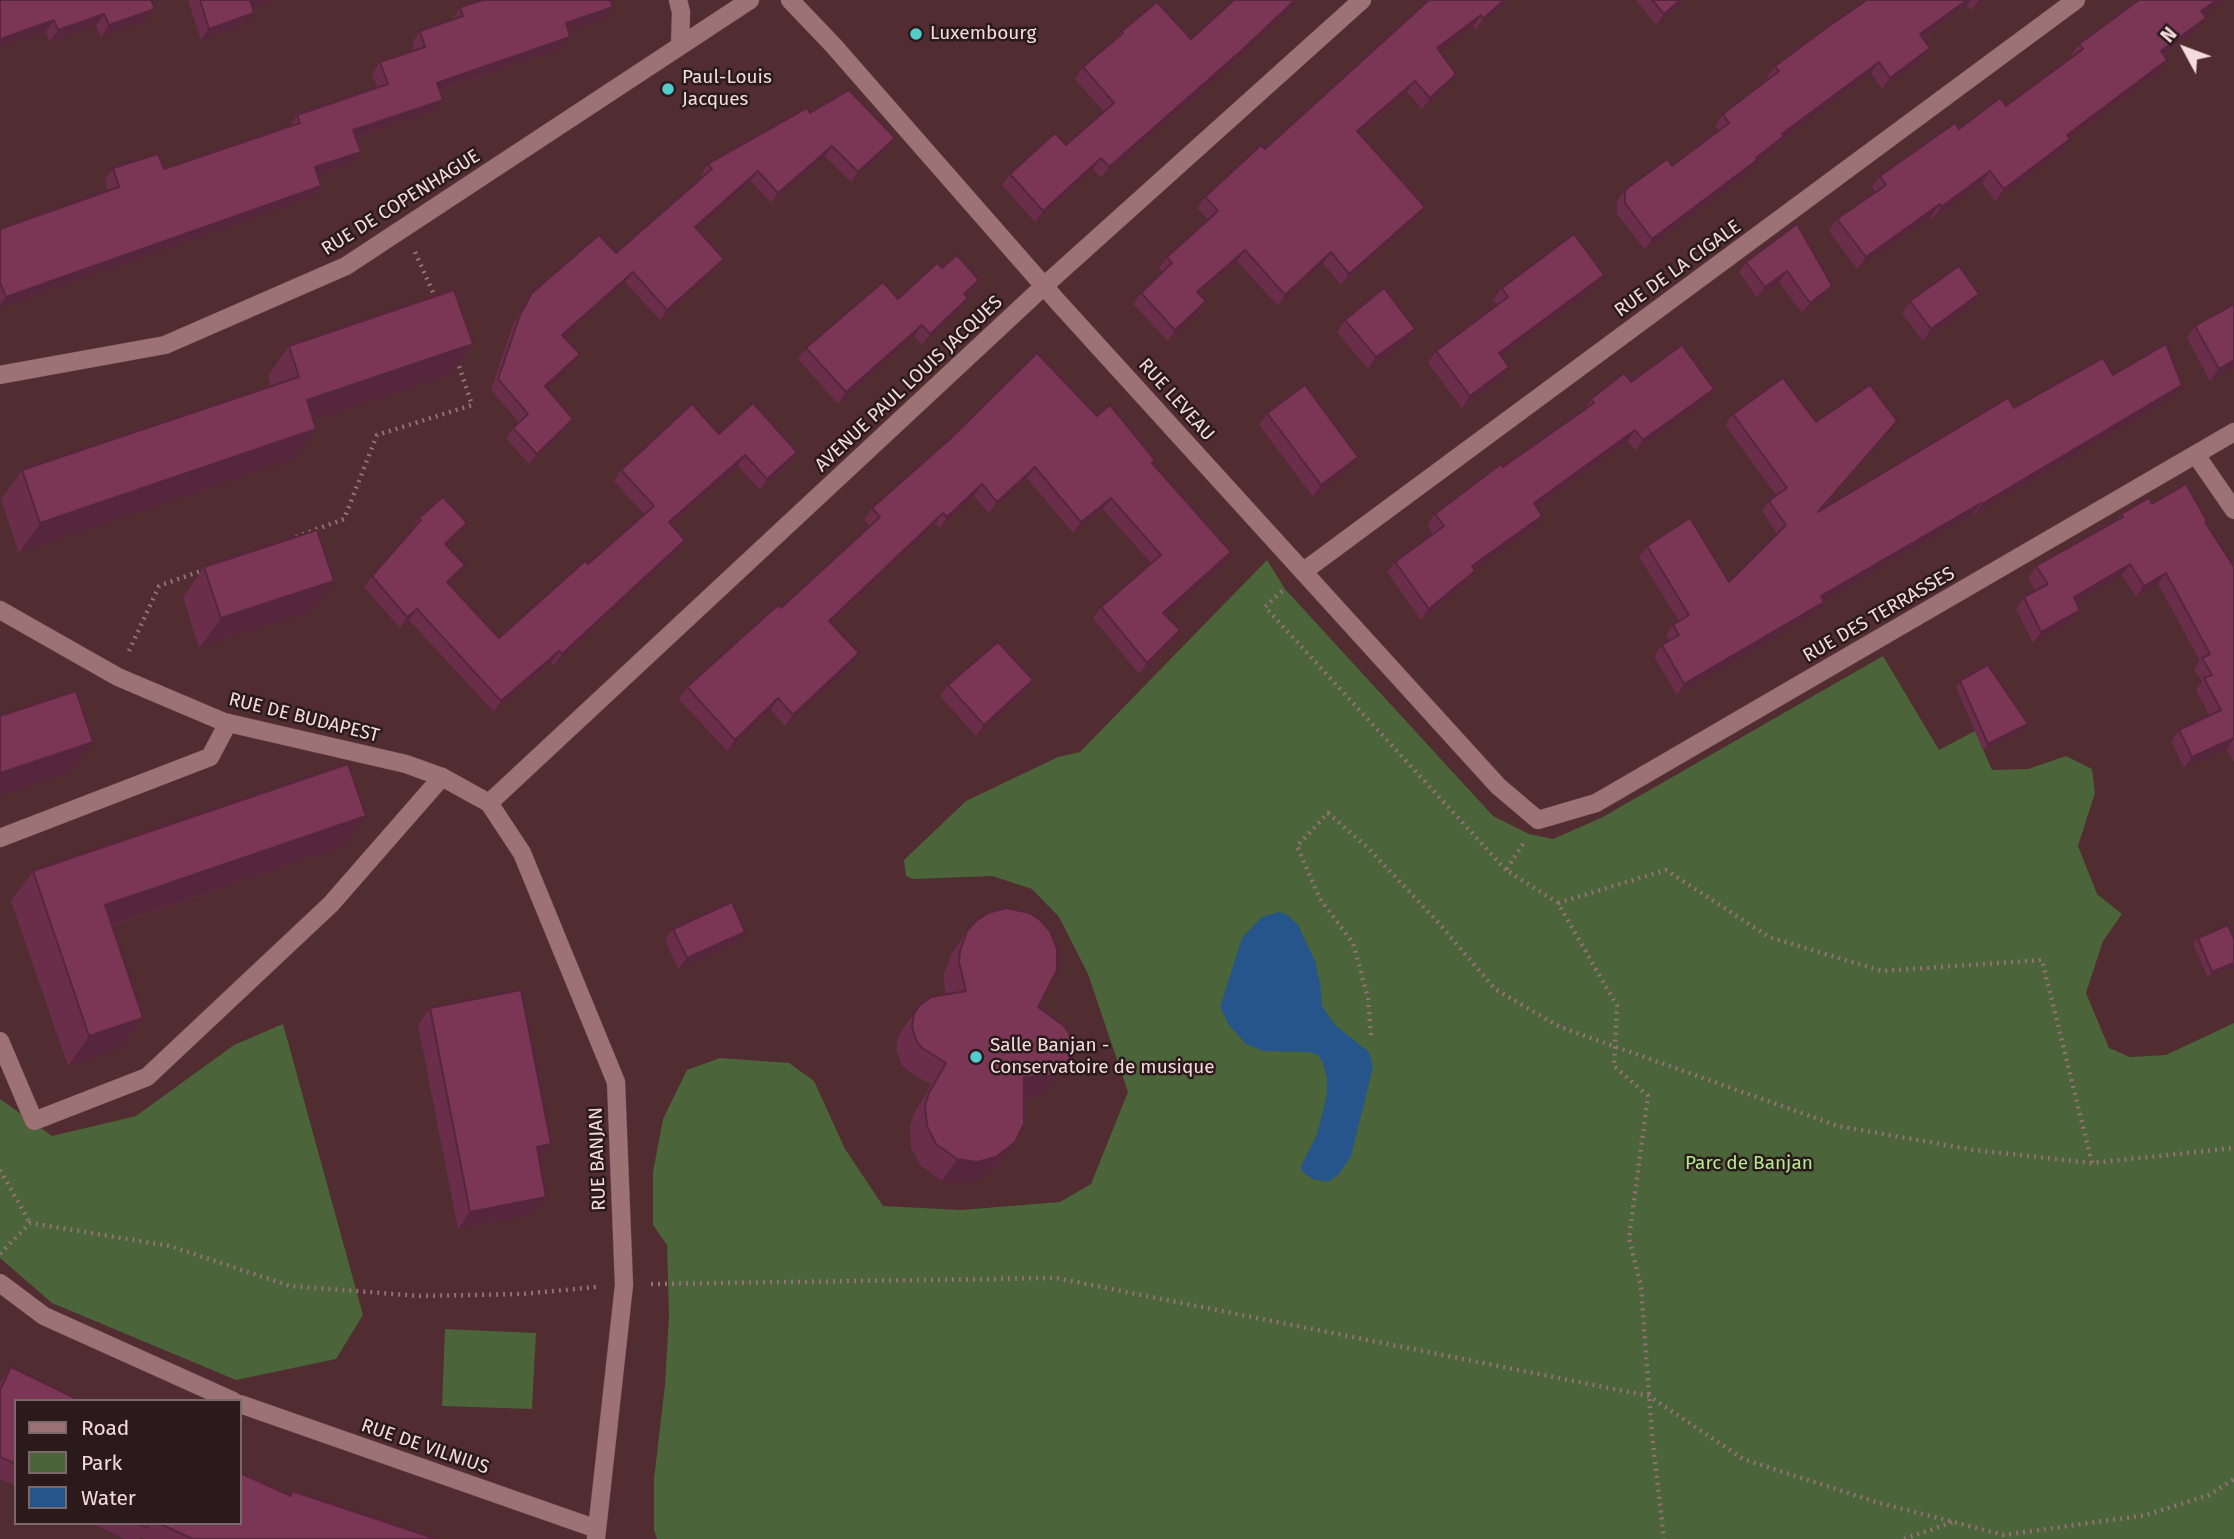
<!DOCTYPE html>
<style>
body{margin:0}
#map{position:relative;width:2234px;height:1539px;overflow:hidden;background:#512c30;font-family:"Fira Sans",sans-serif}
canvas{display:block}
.legend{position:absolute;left:14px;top:1399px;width:228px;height:126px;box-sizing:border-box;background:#2b1a1c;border:2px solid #7b6869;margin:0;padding:9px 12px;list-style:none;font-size:21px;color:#f4dcdd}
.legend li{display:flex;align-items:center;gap:14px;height:35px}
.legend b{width:35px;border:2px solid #7b6869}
.north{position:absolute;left:2150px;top:14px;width:70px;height:70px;-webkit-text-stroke:5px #2b1a1c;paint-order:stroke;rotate:311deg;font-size:19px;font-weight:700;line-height:28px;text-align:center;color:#f4dcdd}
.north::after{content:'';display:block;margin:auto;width:24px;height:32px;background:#f4dcdd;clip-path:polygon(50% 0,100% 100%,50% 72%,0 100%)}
</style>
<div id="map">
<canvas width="2234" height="1539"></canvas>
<ul class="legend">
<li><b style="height:9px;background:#9d7275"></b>Road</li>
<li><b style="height:19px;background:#4b643a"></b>Park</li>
<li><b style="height:19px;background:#26558b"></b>Water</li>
</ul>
<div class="north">N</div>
</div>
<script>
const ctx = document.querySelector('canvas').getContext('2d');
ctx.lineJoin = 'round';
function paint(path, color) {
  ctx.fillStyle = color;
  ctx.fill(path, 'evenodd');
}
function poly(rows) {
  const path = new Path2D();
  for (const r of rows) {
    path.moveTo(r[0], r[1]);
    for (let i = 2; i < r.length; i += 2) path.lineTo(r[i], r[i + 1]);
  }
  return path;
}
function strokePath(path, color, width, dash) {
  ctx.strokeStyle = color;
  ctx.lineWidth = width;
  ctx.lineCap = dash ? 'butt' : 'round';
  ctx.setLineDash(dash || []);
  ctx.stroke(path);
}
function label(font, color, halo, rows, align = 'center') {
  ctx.font = font + ' "Fira Sans",sans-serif';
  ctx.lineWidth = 5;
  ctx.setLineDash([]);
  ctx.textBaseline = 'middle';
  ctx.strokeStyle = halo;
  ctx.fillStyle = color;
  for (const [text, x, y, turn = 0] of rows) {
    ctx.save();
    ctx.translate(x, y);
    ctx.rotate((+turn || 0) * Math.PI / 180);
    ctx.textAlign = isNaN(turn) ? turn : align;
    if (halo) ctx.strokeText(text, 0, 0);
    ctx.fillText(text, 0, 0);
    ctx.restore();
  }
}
paint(poly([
 [1267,560,1285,589,1493,816,1529,834,1553,839,1601,818,1883,656,1939,750,1975,731,1992,770,2028,769,2066,756,2092,769,2095,793,2078,846,2097,894,2122,914,2103,941,2086,993,2109,1048,2130,1057,2166,1055,2234,1023,2234,1539,657,1539,654,1530,654,1479,665,1385,669,1316,667,1245,653,1225,653,1172,663,1119,687,1070,720,1058,789,1063,814,1081,845,1149,883,1206,961,1210,1060,1202,1091,1184,1128,1092,1088,974,1059,917,1032,889,992,876,913,879,906,876,904,860,966,801,1058,757,1080,752],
 [283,1024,363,1315,336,1359,236,1380,52,1303,0,1258,0,1099,52,1136,136,1116,234,1045],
 [445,1329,536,1333,532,1409,442,1406]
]), '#4b643a');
paint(poly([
 [1279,912,1287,915,1298,925,1315,961,1320,984,1322,1006,1335,1025,1369,1052,1373,1067,1351,1156,1339,1174,1328,1182,1312,1179,1302,1171,1301,1166,1317,1135,1327,1094,1327,1078,1323,1063,1318,1055,1309,1052,1263,1051,1246,1044,1229,1025,1220,1007,1242,938,1262,917]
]), '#26558b');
const service = poly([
 [0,838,210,757,228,723],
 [0,1041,34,1121,147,1077,331,904,442,777]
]);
const minor = poly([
 [678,0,681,12,680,46],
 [790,0,833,45,1058,302,1498,786,1538,820,1596,803,2234,432],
 [0,375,165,345,346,266,750,0],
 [2196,455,2234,510],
 [1304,571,2076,0],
 [0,610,118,677,224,722,406,764,442,777,489,803,522,853,616,1082,624,1285,596,1539],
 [489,803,1044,286,1362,0],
 [0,1283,44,1316,233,1401],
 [240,1404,597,1529]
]);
strokePath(service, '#6a4b4f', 19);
strokePath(minor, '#6a4b4f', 19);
strokePath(poly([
 [415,252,436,299],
 [296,537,344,519,377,435,472,405,457,360],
 [1282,591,1265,607,1506,870],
 [129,651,159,586,206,569],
 [1523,844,1506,870,1558,903,1617,1006,1614,1066,1648,1096,1629,1238,1641,1286,1652,1435,1664,1539],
 [1558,903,1666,870,1769,937,1882,971,2042,960,2092,1163],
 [1371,1035,1368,998,1353,943,1320,899,1297,846,1328,813,1367,847,1436,920,1495,989,1560,1027,1838,1126,1974,1150,2092,1163,2234,1148],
 [0,1170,30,1223],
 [0,1254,30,1223,170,1246,290,1286,421,1296,522,1294,597,1287],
 [651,1284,1056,1278,1649,1396,1743,1459,1876,1502,2004,1535,2146,1515,2209,1495,2234,1479],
 [1904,1539,1953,1522]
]), '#917174', 4.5, [2, 5]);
strokePath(service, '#9d7275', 18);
strokePath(minor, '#9d7275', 18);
paint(poly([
 [0,0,151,0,147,21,101,37,96,26,49,42,46,32,0,47],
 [188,0,274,0,252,7,246,25,201,40],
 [1233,0,1299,0,1233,63,1101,178,1093,169,1035,222,1002,185,1010,174,1066,145,1104,112,1075,79,1083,67,1115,40,1122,31,1191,39],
 [1429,0,1508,0,1476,30,1473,26,1439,51,1448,85,1422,109,1407,92,1359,134,1417,217,1341,285,1323,263,1278,306,1237,261,1200,294,1206,301,1199,312,1168,341,1133,304,1141,293,1163,272,1159,268,1167,257,1208,220,1197,208,1205,197,1265,149],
 [1636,0,1684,0,1656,25],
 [1867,0,1986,0,1971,11,1967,5,1923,38,1930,48,1922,60,1882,89,1871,73,1781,141,1776,147,1754,165,1750,172,1645,250,1617,214,1617,201,1625,190,1672,166,1719,131,1715,126,1723,114,1768,79,1767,77,1775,66],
 [460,7,613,7,605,19,568,31,562,48,440,91,443,100,435,111,356,138,361,152,353,163,317,175,313,197,0,308,0,229,108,191,105,180,113,168,164,169,290,126,297,115,377,87,372,74,380,62,414,51,412,43,420,31,453,20,453,19],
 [2204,15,2198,29,2164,55,2167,60,2159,72,2069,139,2062,151,1995,201,1982,183,1933,219,1931,216,1857,269,1829,231,1837,219,1875,192,1872,187,1880,176,1959,129,2006,106,2072,57,2071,55,2079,44],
 [810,113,888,148,851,182,825,156,771,203,751,181,697,229,724,259,716,269,660,320,625,282,564,337,580,354,573,365,547,388,566,429,529,464,506,438,513,428,519,422,491,390,513,325,532,293,616,253,703,177,701,175,708,164],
 [1797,224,1832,286,1825,296,1802,313,1779,282,1757,298,1739,272,1746,262],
 [942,268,971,291,966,296,968,298,960,309,922,345,914,336,838,404,798,359,806,348,898,299],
 [1596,287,1501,356,1501,378,1462,408,1428,363,1436,351,1498,305,1493,300,1502,288],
 [1979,294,1971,305,1923,341,1902,313,1910,301],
 [2234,304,2234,367,2210,381,2187,338,2195,326],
 [1345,320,1415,329,1407,341,1368,369,1337,332],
 [473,344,452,374,313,421,295,459,19,553,1,500,22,470,271,386,268,376,289,346],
 [2113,375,2175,396,1974,515,1973,514,1824,601,1817,613,1677,695,1654,656,1662,645,1669,641,1666,636,1673,625,1679,621,1639,557,1647,546,1729,582,1777,534,1762,511,1769,501,1776,495,1725,425,1733,414,1816,422,1889,432,1822,510,2014,408],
 [1631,382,1714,389,1706,400,1635,451,1628,441,1537,507,1534,527,1474,569,1475,571,1468,581,1421,620,1387,572,1395,562,1433,534,1427,525,1435,514,1584,410,1591,399],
 [1267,413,1350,468,1313,497,1259,425],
 [1097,416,1153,464,1224,564,1165,615,1172,641,1139,674,1093,618,1101,607,1151,563,1103,509,1073,533,1027,478,989,513,974,496,940,528,935,524,831,623,852,664,785,726,771,710,727,751,679,699,687,687,781,608,870,526,864,520,872,508],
 [719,434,797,452,789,463,760,490,738,466,671,525,677,551,554,665,551,662,494,712,409,620,400,628,364,587,372,576,412,530,411,529,419,518,467,523,459,534,447,546,465,565,457,576,449,584,499,638,588,564,644,514,614,481,621,470],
 [2152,504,2207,521,2206,523,2234,567,2234,762,2227,749,2184,768,2171,741,2179,730,2209,715,2196,690,2202,682,2194,669,2200,661,2158,584,2136,597,2122,575,2076,602,2080,610,2072,621,2033,643,2016,609,2024,597,2036,591,2028,578,2036,566,2116,521,2121,514],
 [204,567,313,611,199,648,183,597],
 [1033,680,1024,692,976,736,940,696,948,685],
 [1960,681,2024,730,1983,750,1956,687],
 [344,846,112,926,143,1018,122,1048,68,1066,11,901,33,871],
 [673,929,745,932,737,943,678,969,665,940],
 [967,931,1038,1007,1046,1092,1034,1098,1024,1099,1015,1142,1000,1164,981,1179,962,1184,942,1181,921,1166,911,1148,910,1127,913,1115,931,1085,907,1070,901,1064,896,1049,898,1036,920,1005,946,994,944,984,944,973,952,953],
 [2198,938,2234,939,2234,967,2208,978,2193,944],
 [430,1008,551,1144,539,1161,534,1214,458,1229,418,1025],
 [11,1367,16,1401,16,1486,0,1479,0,1383],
 [292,1491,436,1539,145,1539,141,1537,139,1539,125,1539,92,1523,240,1523,289,1495]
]), '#6a2e4a');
paint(poly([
 [249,0,274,0,242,11],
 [1295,0,1299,0,1233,63,1101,178,1109,167],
 [1504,0,1508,0,1476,30,1483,19],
 [1680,0,1684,0,1656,25,1664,14],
 [1967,0,1971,0,1967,5,1912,45,1920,34],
 [1979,0,1986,0,1971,11],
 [2217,0,2225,0,2193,23,2201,11],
 [613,7,605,19,558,34,566,23],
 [155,9,147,21,101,37,109,25],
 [254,13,246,25,201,40,209,29],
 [104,14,96,26,49,42,58,30],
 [1481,15,1473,26,1429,59,1437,48],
 [2206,18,2198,29,2153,63,2161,51],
 [54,20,46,32,0,47,0,39],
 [570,37,562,48,429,94,437,83],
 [1930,48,1922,60,1882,89,1890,78],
 [2167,60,2159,72,2058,147,2067,135],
 [1879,62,1871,73,1781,141,1776,147,1754,165,1750,172,1645,250,1652,239,1756,158,1782,134],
 [1456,74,1448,85,1422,109,1430,98],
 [1415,81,1407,92,1349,142,1357,131],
 [443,100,435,111,345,141,353,130],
 [895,138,888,148,851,182,858,172],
 [2070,139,2062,151,1995,201,2004,189],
 [832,146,825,156,771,203,778,193],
 [361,152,353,163,307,178,315,167],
 [1101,158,1093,169,1035,222,1043,211],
 [758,171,751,181,688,237,695,227],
 [1990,171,1982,183,1933,219,1941,207],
 [321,186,313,197,0,308,0,305,6,297],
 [1940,204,1931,216,1857,269,1866,257],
 [1425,207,1417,217,1341,285,1349,274],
 [1245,250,1237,261,1190,302,1197,292],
 [1331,252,1323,263,1278,306,1285,295],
 [724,259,716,269,660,320,667,310],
 [1787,271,1779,282,1757,298,1765,287],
 [633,272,625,282,555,345,562,335],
 [1604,275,1596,287,1490,364,1499,353],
 [979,280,971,291,957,305,964,294],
 [1832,286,1825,296,1802,313,1810,303],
 [1979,294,1971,305,1923,341,1931,329],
 [968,298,960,309,922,345,930,334],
 [1206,301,1199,312,1168,341,1175,330],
 [922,325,914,336,838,404,846,392],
 [1415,329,1407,341,1368,369,1376,357],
 [473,344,452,374,285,430,307,400],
 [580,354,573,365,538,397,545,386],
 [2234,360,2234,367,2210,381,2219,369],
 [1509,367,1501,378,1462,408,1470,396],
 [2182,385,2175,396,1974,515,1982,504],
 [1714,389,1706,400,1635,451,1643,440],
 [573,419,566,429,529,464,537,454],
 [1897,421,1889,432,1810,523,1818,512],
 [316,429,295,459,19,553,40,523],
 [1635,430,1628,441,1527,514,1534,503],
 [797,452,789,463,760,490,767,479],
 [745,455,738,466,661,533,669,522],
 [1358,457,1350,468,1313,497,1321,485],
 [1035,467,1027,478,989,513,997,502],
 [982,484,974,496,940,528,947,517],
 [1111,498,1103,509,1073,533,1081,522],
 [1981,503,1973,514,1814,607,1821,596],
 [943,513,935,524,821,632,829,621],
 [1542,516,1534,527,1464,577,1472,566],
 [467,523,459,534,437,555,445,544],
 [685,540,677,551,554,665,562,654],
 [1231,552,1224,564,1155,624,1163,613],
 [2130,564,2122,575,2066,608,2074,597],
 [465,565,457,576,439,593,447,582],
 [1475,571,1468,581,1421,620,1429,609],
 [2166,573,2158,584,2136,597,2144,586],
 [334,581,313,611,199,648,221,618],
 [1824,602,1817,613,1677,695,1684,684],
 [417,609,409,620,400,628,407,617],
 [2080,610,2072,621,2033,643,2041,632],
 [1180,630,1172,641,1139,674,1147,663],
 [559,651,551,662,494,712,501,701],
 [859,653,852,664,785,726,793,715],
 [1033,680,1024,692,976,736,984,725],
 [778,698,771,710,727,751,735,740],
 [2028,724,2024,730,1983,750,1988,744],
 [2234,738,2227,749,2184,768,2192,757],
 [93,742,72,772,0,796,0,773],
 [366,816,344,846,83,935,105,905],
 [745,932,737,943,678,969,687,958],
 [2234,963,2234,967,2208,978,2212,972],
 [143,1018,122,1048,68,1066,89,1036],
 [1071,1056,1046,1092,1034,1098,1009,1099,1024,1077],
 [1015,1142,1000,1164,981,1179,962,1184,942,1181,957,1159],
 [551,1144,539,1161,537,1147],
 [546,1197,534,1214,458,1229,470,1212]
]), '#56263c');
const building = poly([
 [0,0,151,0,155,9,109,25,104,14,58,30,54,20,0,39,0,0],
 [200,0,250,0,254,13,209,29,200,0],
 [483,0,610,0,613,7,566,23,570,37,437,83,443,100,353,130,361,152,315,167,321,186,6,297,0,282,0,229,119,187,113,168,158,154,164,169,300,123,297,115,388,84,380,62,425,47,420,31,463,16,460,7,483,0],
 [1234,0,1295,0,1241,51,1109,167,1101,158,1043,211,1010,174,1055,133,1066,145,1114,103,1083,67,1123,33,1122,31,1157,2,1191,39,1234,0],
 [1429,0,1504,0,1483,19,1481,15,1437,48,1456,74,1430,98,1415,81,1357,131,1425,207,1349,274,1331,252,1285,295,1245,250,1197,292,1206,301,1175,330,1141,293,1172,263,1167,257,1218,211,1205,197,1261,145,1265,149,1429,0],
 [1652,0,1680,0,1664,14,1652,0],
 [1867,0,1967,0,1920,34,1930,48,1890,78,1879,62,1782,134,1784,136,1756,158,1757,160,1652,239,1625,203,1625,190,1667,159,1672,166,1729,123,1723,114,1779,71,1775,66,1829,26,1867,0],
 [2139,0,2217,0,2201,11,2206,18,2161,51,2167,60,2067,135,2070,139,2004,189,1990,171,1941,207,1940,204,1866,257,1837,219,1886,185,1880,176,1955,123,1959,129,2000,98,2006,106,2083,49,2079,44,2139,0],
 [849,90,895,138,858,172,832,146,778,193,758,171,695,227,724,259,667,310,633,272,562,335,580,354,545,386,573,419,537,454,513,428,528,414,498,379,520,315,532,293,599,235,616,253,712,169,708,164,807,108,810,113,849,90],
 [1797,224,1832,286,1810,303,1787,271,1765,287,1746,262,1797,224],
 [1574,234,1604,275,1499,353,1509,367,1470,396,1436,351,1508,297,1502,288,1574,234],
 [957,255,979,280,964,294,968,298,930,334,922,325,846,392,806,348,883,282,898,299,937,263,942,268,957,255],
 [1959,266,1979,294,1931,329,1910,301,1959,266],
 [1384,288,1415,329,1376,357,1345,320,1384,288],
 [454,290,473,344,307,400,316,429,40,523,22,470,299,377,289,346,454,290],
 [2234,304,2234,360,2219,369,2195,326,2234,304],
 [2166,344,2182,385,1982,504,1981,503,1821,596,1824,602,1684,684,1662,645,1679,635,1673,625,1689,615,1647,546,1690,518,1729,582,1786,525,1769,501,1787,488,1733,414,1783,378,1816,422,1870,385,1897,421,1818,512,2008,398,2014,408,2103,358,2113,375,2166,344],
 [1682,345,1714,389,1643,440,1635,430,1534,503,1542,516,1472,566,1475,571,1429,609,1395,562,1444,526,1435,514,1501,464,1503,467,1594,403,1591,399,1624,373,1631,382,1682,345],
 [1037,353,1097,416,1110,405,1155,460,1152,463,1231,552,1163,613,1180,630,1147,663,1101,607,1161,555,1111,498,1081,522,1035,467,997,502,982,484,947,517,943,513,829,621,859,653,793,715,778,698,735,740,687,687,778,605,781,608,880,517,872,508,951,438,1037,353],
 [1305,385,1358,457,1321,485,1267,413,1305,385],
 [753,403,797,452,767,479,745,455,669,522,685,540,562,654,559,651,501,701,417,609,407,617,372,576,421,520,419,518,443,497,467,523,445,544,465,565,447,582,499,638,585,561,588,564,654,506,621,470,692,404,719,434,753,403],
 [2186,484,2207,521,2205,522,2234,567,2234,738,2192,757,2179,730,2221,710,2204,678,2212,675,2202,658,2210,654,2166,573,2144,586,2130,564,2074,597,2080,610,2041,632,2024,597,2048,584,2036,566,2123,517,2121,514,2149,498,2152,504,2186,484],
 [317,530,334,581,221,618,204,567,317,530],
 [998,642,1033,680,984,725,948,685,998,642],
 [1988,665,2028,724,1988,744,1960,681,1988,665],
 [76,691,93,742,0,773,0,716,76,691],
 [348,764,366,816,105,905,143,1018,89,1036,33,871,348,764],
 [732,902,745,932,687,958,673,929,732,902],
 [1006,908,1030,913,1040,920,1050,931,1057,949,1057,970,1038,1007,1064,1026,1069,1033,1072,1046,1071,1056,1061,1070,1049,1076,1024,1077,1024,1124,1015,1142,996,1157,977,1162,957,1159,936,1144,927,1126,925,1105,929,1093,946,1063,922,1048,917,1042,912,1027,914,1014,920,1005,931,997,966,991,959,962,960,951,967,931,976,921,988,913,1006,908],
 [2228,925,2234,939,2234,963,2212,972,2198,938,2228,925],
 [521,990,551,1144,537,1147,546,1197,470,1212,430,1008,521,990],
 [11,1367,81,1401,16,1401,16,1464,0,1457,0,1390,11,1367],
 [240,1473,291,1496,292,1491,436,1539,193,1539,158,1523,240,1523,240,1473],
 [138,1523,149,1523,147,1528,138,1523]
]);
paint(building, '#7b3656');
strokePath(building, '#56263c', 2);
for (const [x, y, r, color] of [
 [916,34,7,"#53cdcb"],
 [668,89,7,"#53cdcb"],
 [976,1057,7,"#53cdcb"]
]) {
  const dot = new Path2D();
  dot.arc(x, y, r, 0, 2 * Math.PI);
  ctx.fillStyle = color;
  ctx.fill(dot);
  strokePath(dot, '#2b1a1c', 2.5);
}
label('19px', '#f4dcdd', '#2b1a1c', [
 ["Luxembourg",930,34],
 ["Paul-Louis",682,78],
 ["Jacques",682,100],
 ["Salle Banjan -",990,1046],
 ["Conservatoire de musique",990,1068]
], 'left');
label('19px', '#f4dcdd', '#2b1a1c', [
 ["RUE DE COPENHAGUE",401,203,-32],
 ["RUE DE LA CIGALE",1678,269,-36],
 ["AVENUE PAUL LOUIS JACQUES",909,384,-43],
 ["RUE LEVEAU",1176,400,48],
 ["RUE DES TERRASSES",1879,615,-30],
 ["RUE DE BUDAPEST",304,718,14],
 ["RUE BANJAN",598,1159,-92],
 ["RUE DE VILNIUS",425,1447,19]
]);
label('19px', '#b4eb8f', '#2b1a1c', [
 ["Parc de Banjan",1749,1164]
]);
</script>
